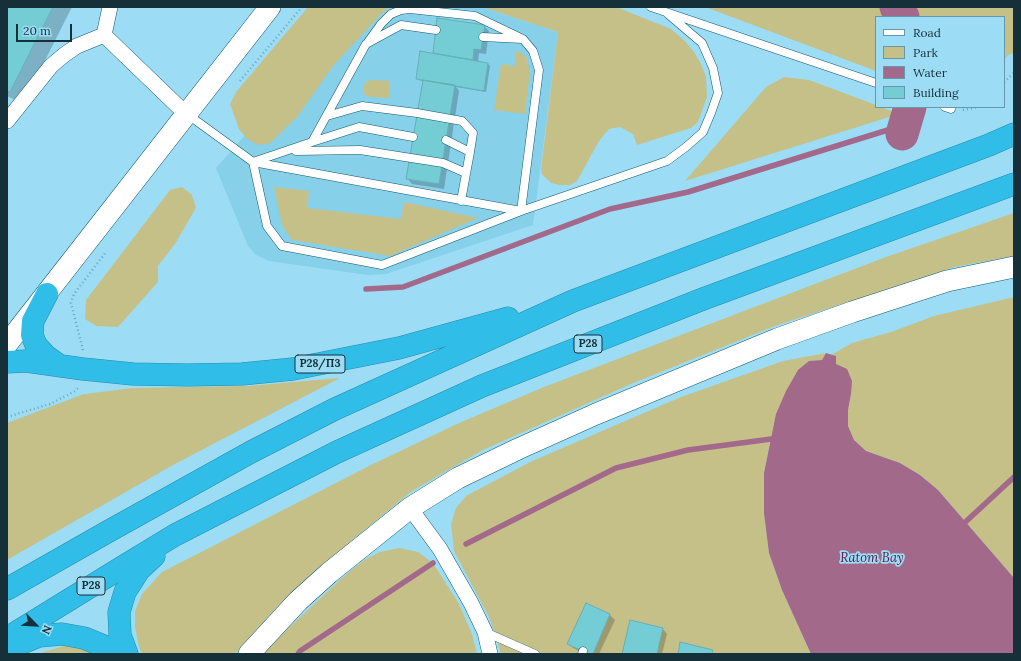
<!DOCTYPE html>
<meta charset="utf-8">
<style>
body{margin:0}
#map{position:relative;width:1021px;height:661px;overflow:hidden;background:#9cddf5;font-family:Lora,serif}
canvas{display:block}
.frame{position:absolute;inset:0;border:8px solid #153039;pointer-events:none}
.legend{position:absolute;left:875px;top:16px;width:130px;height:92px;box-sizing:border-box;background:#9cddf5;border:1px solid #6698aa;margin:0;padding:5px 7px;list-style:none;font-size:12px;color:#153039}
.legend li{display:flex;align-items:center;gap:8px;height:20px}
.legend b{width:20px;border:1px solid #6698aa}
.north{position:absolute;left:16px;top:605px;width:40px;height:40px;-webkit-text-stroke:3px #9cddf5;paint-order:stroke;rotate:114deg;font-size:11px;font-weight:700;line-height:16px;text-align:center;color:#153039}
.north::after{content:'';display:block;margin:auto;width:14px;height:18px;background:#153039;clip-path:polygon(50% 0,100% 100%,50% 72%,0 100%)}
.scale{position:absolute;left:16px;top:24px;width:56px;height:18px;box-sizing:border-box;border:2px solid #153039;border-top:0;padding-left:5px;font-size:12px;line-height:14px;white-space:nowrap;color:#153039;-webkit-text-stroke:3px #9cddf5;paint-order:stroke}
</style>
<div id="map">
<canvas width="1021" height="661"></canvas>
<div class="frame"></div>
<ul class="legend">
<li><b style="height:5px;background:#fff"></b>Road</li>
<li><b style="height:11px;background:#c5c088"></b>Park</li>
<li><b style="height:11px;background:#a2698b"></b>Water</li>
<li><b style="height:11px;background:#74ccd4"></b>Building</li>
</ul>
<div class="north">N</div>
<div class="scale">20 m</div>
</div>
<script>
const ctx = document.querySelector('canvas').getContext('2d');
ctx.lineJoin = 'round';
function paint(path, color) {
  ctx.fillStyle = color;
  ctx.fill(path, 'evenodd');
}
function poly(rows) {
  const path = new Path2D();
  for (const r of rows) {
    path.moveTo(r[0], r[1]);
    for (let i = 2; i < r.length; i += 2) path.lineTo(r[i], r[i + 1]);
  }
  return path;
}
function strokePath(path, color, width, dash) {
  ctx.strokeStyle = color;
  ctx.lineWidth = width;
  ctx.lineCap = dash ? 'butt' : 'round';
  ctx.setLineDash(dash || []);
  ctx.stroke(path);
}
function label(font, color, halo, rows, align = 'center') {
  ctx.font = font + ' Lora,serif';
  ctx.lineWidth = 3.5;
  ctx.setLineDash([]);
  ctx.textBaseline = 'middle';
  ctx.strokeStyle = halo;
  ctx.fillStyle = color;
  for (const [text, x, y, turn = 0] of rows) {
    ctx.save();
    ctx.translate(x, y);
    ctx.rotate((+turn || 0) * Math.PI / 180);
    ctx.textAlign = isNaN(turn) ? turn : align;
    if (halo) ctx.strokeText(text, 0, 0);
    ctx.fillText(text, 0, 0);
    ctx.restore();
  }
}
paint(poly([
 [359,7,482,7,558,32,533,225,386,274,368,275,269,261,256,255,248,246,216,168]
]), '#86d0ea');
paint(poly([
 [308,7,390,7,380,15,333,66,297,117,270,143,258,145,247,139,239,129,230,104,236,92],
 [482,7,616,7,671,29,685,41,694,52,701,64,706,77,707,97,698,122,691,128,637,145,633,134,620,127,609,129,599,141,577,181,570,185,560,185,551,183,542,174,541,169,558,32],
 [705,7,1014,7,1014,53,1008,55,1004,60,1004,17,876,17,876,71],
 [516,51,522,53,526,57,530,71,525,114,494,110,501,64,515,66],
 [784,77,809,80,876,105,876,107,881,107,899,114,685,181,766,87],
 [370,80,390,81,389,98,370,97,364,94,363,88,365,83],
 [182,187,192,195,196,208,175,244,158,266,158,282,118,327,96,326,85,319,86,300,170,190],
 [274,187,309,191,307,208,401,219,404,202,478,218,390,256,292,240,282,225],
 [1014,213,1014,256,954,267,775,326,631,384,483,450,412,491,350,542,277,607,235,654,142,654,139,647,135,627,135,611,142,594,162,572,373,464,459,423,544,387,886,257],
 [1014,297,1014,578,938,490,920,475,900,463,866,451,854,440,848,426,848,410,851,394,836,364,836,356,831,355,852,343,891,332,934,316],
 [826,353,822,360,809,361,771,438,764,473,764,513,769,553,782,590,811,654,501,654,490,619,454,551,451,524,456,508,466,496,530,462,681,397,783,361],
 [340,378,173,465,7,560,7,423,84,394,133,388,248,386],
 [399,548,418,552,433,563,459,604,472,634,477,654,264,654,279,637,342,578,364,560,380,552],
 [64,646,88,648,104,654,37,654]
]), '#c5c088');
paint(poly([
 [826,353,836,356,836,364,847,369,852,381,851,394,848,410,848,426,854,440,866,451,900,463,920,475,938,490,1014,578,1014,654,811,654,782,590,769,553,764,513,764,473,776,414,786,391,798,370,809,361,822,360]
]), '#a2698b');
paint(poly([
 [7,7,72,7,23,104,7,96],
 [438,19,484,26,489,31,486,54,479,53,478,62,488,64,490,66,486,92,456,87,459,91,444,189,412,184,408,179,423,81,419,80,417,78,434,54],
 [586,604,610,615,615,620,599,654,585,654,573,648,569,644],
 [663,629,667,634,662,654,623,654]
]), '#0003');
strokePath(poly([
 [366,289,403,287,610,209,688,192,904,125],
 [960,527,1014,477],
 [466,544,616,468,688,450,779,438],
 [298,654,300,651,433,563]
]), '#a2698b', 5.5);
strokePath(poly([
 [896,7,903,17],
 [902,134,910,107]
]), '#a2698b', 33);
const building = poly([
 [7,7,53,7,10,92,7,91,7,7],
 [437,18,485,25,481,50,474,49,473,60,433,53,437,18],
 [420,51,488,63,484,91,416,79,420,51],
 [423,80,455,85,439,184,406,179,423,80],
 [586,603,610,614,593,654,589,654,567,644,586,603],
 [630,620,663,628,657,654,622,654,630,620],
 [680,642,713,650,712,654,678,654,680,642]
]);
paint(building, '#74ccd4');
strokePath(building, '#67b0b7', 1);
const lane = poly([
 [651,7,876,83],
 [436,30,401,25,366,44,312,142,253,162,267,226,282,246,382,265,521,211,539,70,533,51,523,39,483,37],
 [368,42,381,24,391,14,401,10,410,9,475,16,521,38],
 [945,107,951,109],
 [187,114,253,162,521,211,667,161,686,147,703,132,711,113,718,93,713,68,702,43,668,14],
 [327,116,362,106,417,113,462,121,473,133,470,152],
 [446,140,470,152,461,201],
 [312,142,359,127,413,137],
 [296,151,360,150,443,163,466,173],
 [485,632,535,654],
 [582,654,583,651]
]);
const street = poly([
 [110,7,104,35,186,114],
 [7,121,51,66,64,55,77,46,104,35],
 [410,508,440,549,471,603,485,632,490,654]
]);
const secondary = poly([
 [7,344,270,7],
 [249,654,298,601,329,573,410,508,458,478,518,449,596,414,777,339,852,312,947,281,1014,267]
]);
const highway = poly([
 [47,294,33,321,32,335,36,345,45,355,60,366],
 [7,362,26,361,83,369,133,374,187,375,242,374,293,369,399,348,508,318],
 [7,589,109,531,251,452,335,409,573,301,989,145,1014,134],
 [7,638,124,566,175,535,337,452,482,386,703,299,1014,184],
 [14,646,39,636,62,634,84,638,106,647,116,654],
 [127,654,120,635,119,612,125,592,139,570,154,556]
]);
strokePath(lane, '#13586e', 9);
strokePath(street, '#13586e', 16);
strokePath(secondary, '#13586e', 22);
strokePath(highway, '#278cab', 23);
strokePath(poly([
 [240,81,302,7],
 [1004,82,1014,73],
 [963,110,978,107],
 [83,350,71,303,74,294,106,252],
 [7,417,50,404,75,391,78,388]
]), '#71a6b9', 2.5, [1, 3]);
strokePath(lane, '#fff', 8);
strokePath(street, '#fff', 15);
strokePath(secondary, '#fff', 21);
strokePath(highway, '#30bde8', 22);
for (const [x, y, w] of [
 [588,344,28],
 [320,364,50],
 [91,586,28]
]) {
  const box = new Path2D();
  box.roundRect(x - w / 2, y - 9, w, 18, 3);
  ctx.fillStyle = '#9cddf5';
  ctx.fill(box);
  strokePath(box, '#153039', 1);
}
label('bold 11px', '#153039', null, [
 ["Р28",588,344],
 ["Р28/П3",320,364],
 ["Р28",91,586]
]);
label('italic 13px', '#5d1646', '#9cddf5', [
 ["Ratom Bay",872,558]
]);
</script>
